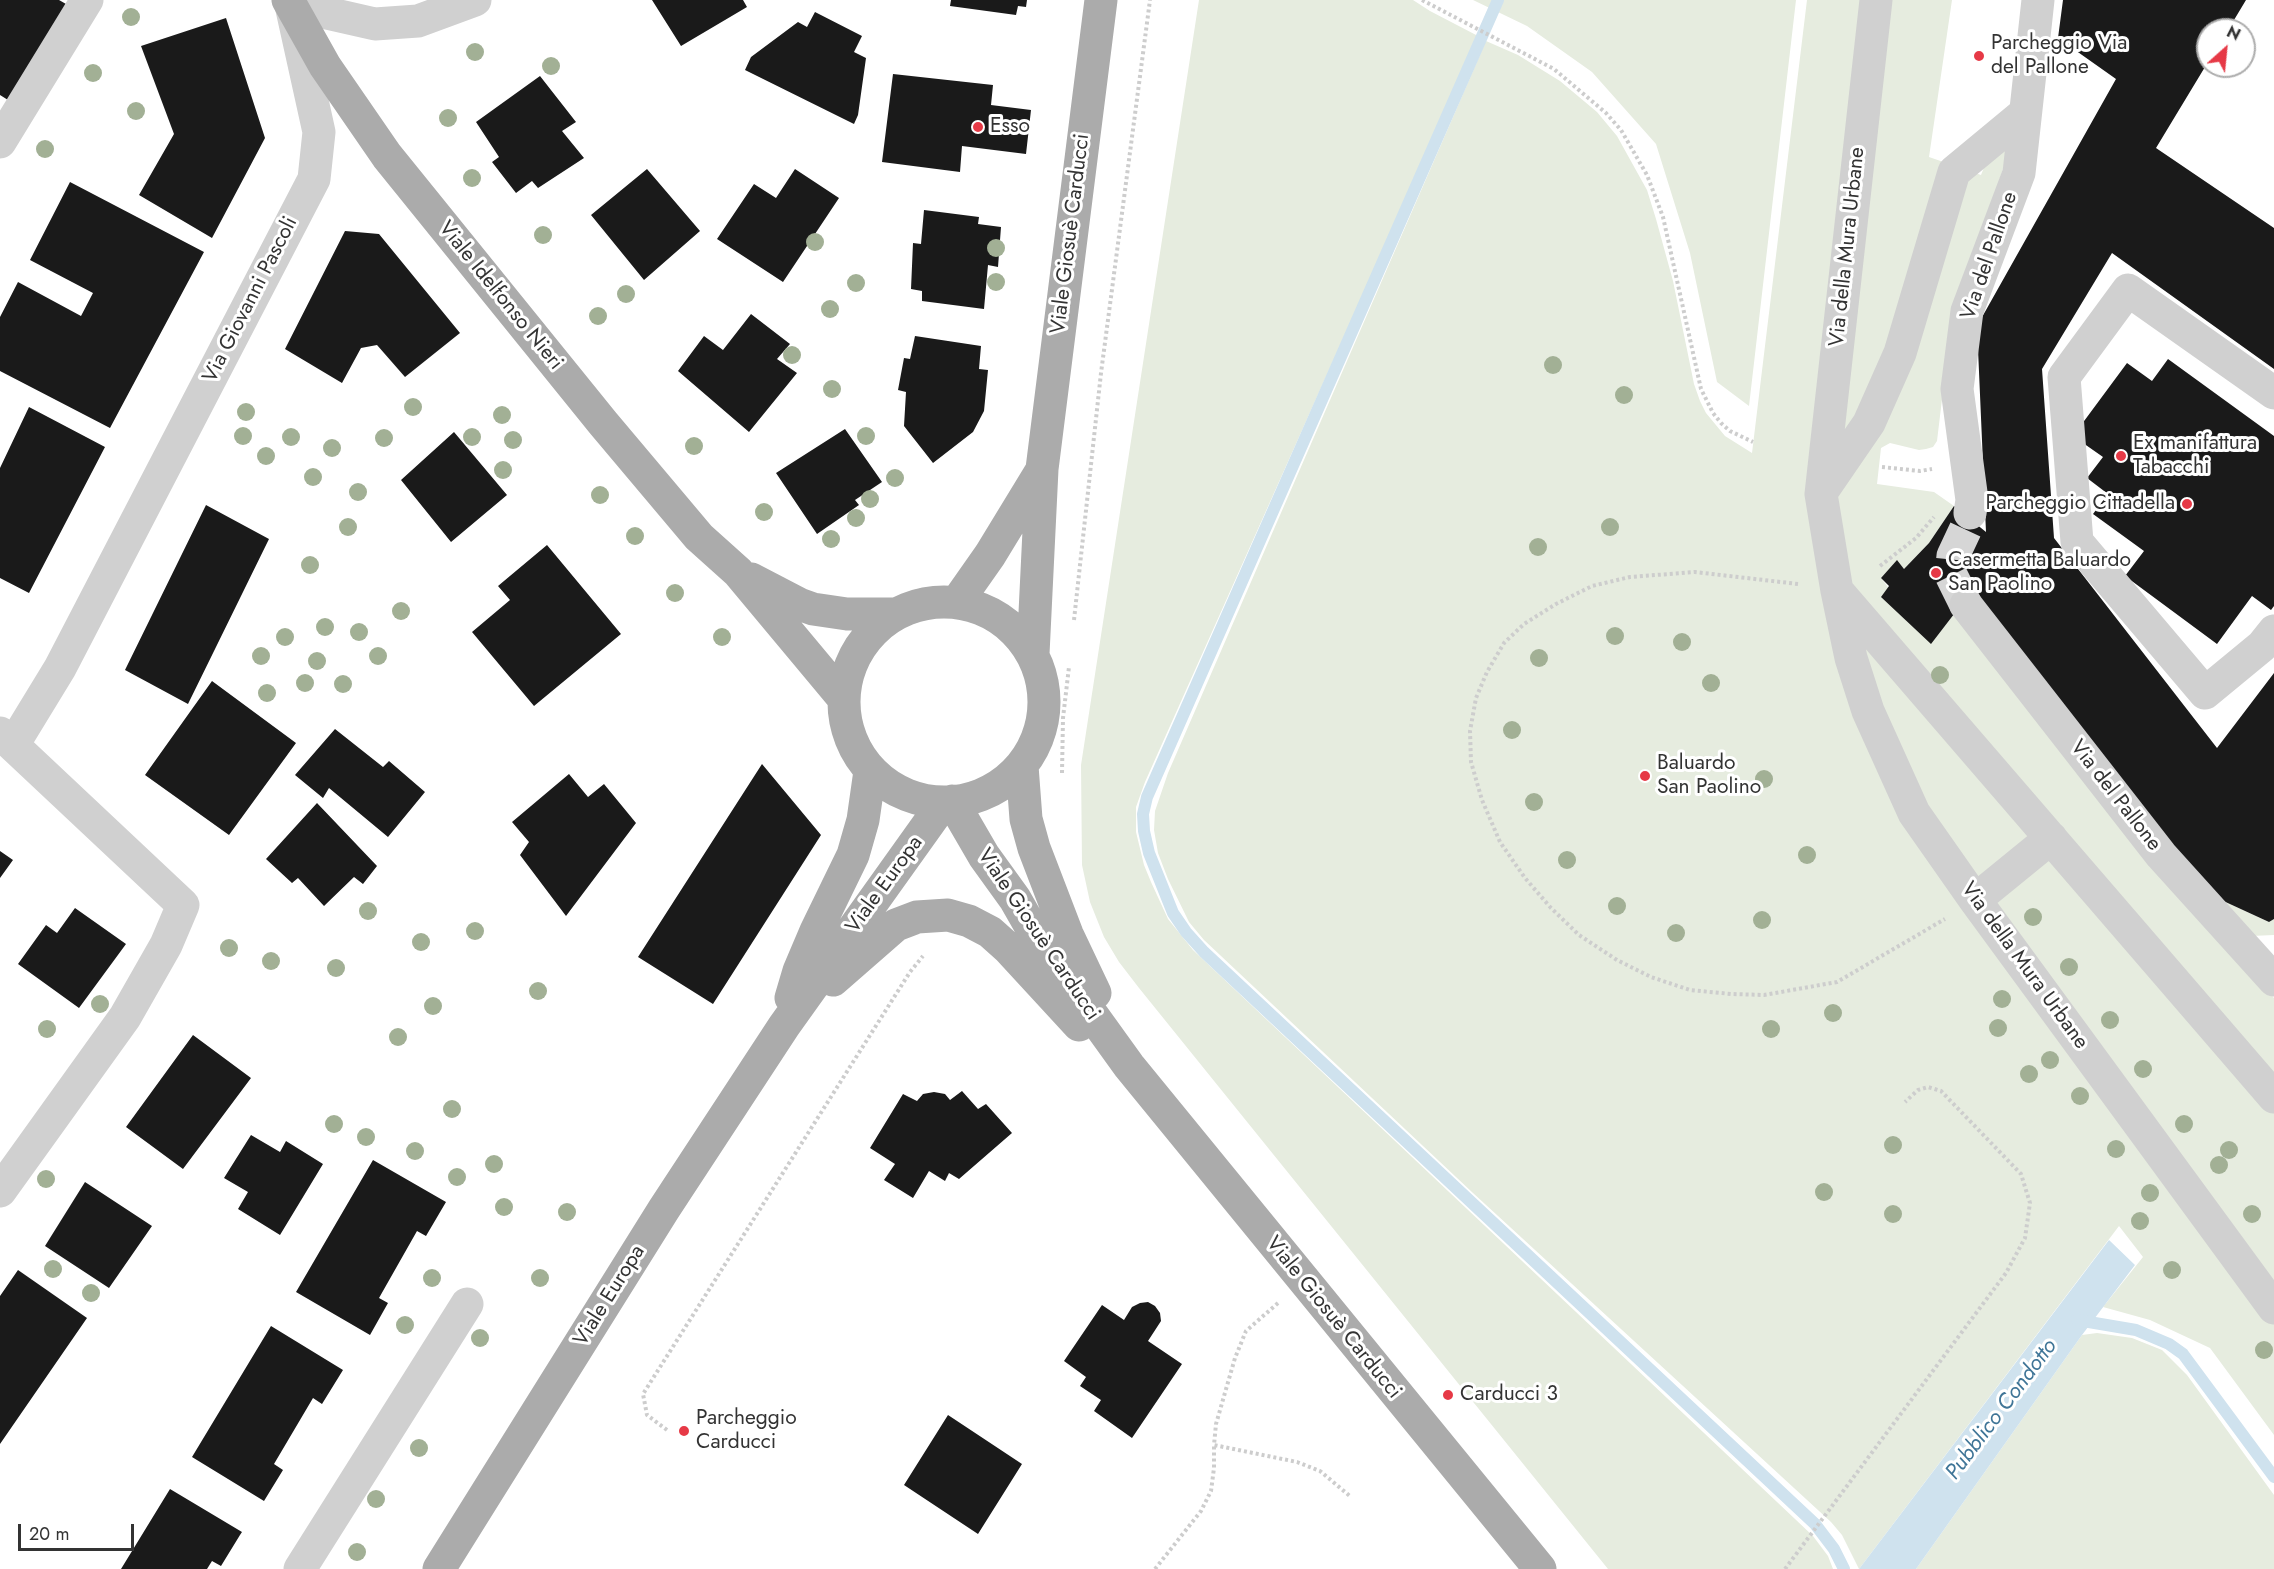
<!DOCTYPE html>
<meta charset="utf-8">
<style>
body{margin:0}
#map{position:relative;width:2274px;height:1569px;overflow:hidden;background:#fff;font-family:Jost,sans-serif}
canvas{display:block}
.north{position:absolute;left:2196px;top:18px;width:60px;height:60px;box-sizing:border-box;background:#fff;border:2px solid #adadad;border-radius:50%;rotate:27deg;font-size:16px;font-weight:700;line-height:24px;text-align:center;color:#333}
.north::after{content:'';display:block;margin:auto;width:21px;height:27px;background:#e63946;clip-path:polygon(50% 0,100% 100%,50% 72%,0 100%)}
.scale{position:absolute;left:18px;top:1524px;width:116px;height:27px;box-sizing:border-box;border:3px solid #333;border-top:0;padding-left:8px;font-size:18px;line-height:21px;white-space:nowrap;color:#333;-webkit-text-stroke:4px #fff;paint-order:stroke}
</style>
<div id="map">
<canvas width="2274" height="1569"></canvas>
<div class="north">N</div>
<div class="scale">20 m</div>
</div>
<script>
const ctx = document.querySelector('canvas').getContext('2d');
ctx.lineJoin = 'round';
function paint(path, color) {
  ctx.fillStyle = color;
  ctx.fill(path, 'evenodd');
}
function poly(rows) {
  const path = new Path2D();
  for (const r of rows) {
    if (r.length === 3) {
      path.moveTo(r[0] + r[2], r[1]);
      path.arc(r[0], r[1], r[2], 0, 2 * Math.PI);
      continue;
    }
    path.moveTo(r[0], r[1]);
    for (let i = 2; i < r.length; i += 2) path.lineTo(r[i], r[i + 1]);
  }
  return path;
}
function strokePath(path, color, width, dash) {
  ctx.strokeStyle = color;
  ctx.lineWidth = width;
  ctx.lineCap = dash ? 'butt' : 'round';
  ctx.setLineDash(dash || []);
  ctx.stroke(path);
}
function label(font, color, halo, rows, align = 'center') {
  ctx.font = font + ' Jost,sans-serif';
  ctx.lineWidth = 6;
  ctx.setLineDash([]);
  ctx.textBaseline = 'middle';
  ctx.strokeStyle = halo;
  ctx.fillStyle = color;
  for (const [text, x, y, turn = 0] of rows) {
    ctx.save();
    ctx.translate(x, y);
    ctx.rotate((+turn || 0) * Math.PI / 180);
    ctx.textAlign = isNaN(turn) ? turn : align;
    if (halo) ctx.strokeText(text, 0, 0);
    ctx.fillText(text, 0, 0);
    ctx.restore();
  }
}
paint(poly([
 [1199,0,1413,0,1430,11,1478,36,1145,782,1136,807,1136,832,1144,865,1151,882,1168,919,1193,950,1813,1536,1828,1556,1833,1569,1608,1569,1139,988,1119,962,1104,937,1090,902,1082,865,1081,765],
 [1473,0,1796,0,1749,406,1717,382,1690,253,1656,144,1592,72,1527,26],
 [1807,0,1952,0,1929,157,1981,175,1991,150,2004,135,2006,160,1951,324,1937,441,1933,447,1926,449,1919,450,1890,443,1881,448,1877,484,1934,492,1954,506,1929,543,1904,569,1897,561,1881,578,1931,643,1955,613,2150,862,2274,998,2274,1435,2210,1348,2150,1320,2103,1307,2143,1257,2119,1226,1859,1569,1842,1535,1831,1522,1473,1193,1204,940,1189,922,1168,879,1158,853,1154,830,1155,811,1168,773,1486,41,1518,55,1560,81,1597,112,1617,136,1647,190,1656,219,1673,281,1694,384,1700,401,1706,413,1725,436,1752,453],
 [2219,899,2269,922,2274,919,2274,935,2251,936],
 [2097,1333,2132,1338,2162,1350,2187,1375,2274,1495,2274,1569,1916,1569,2082,1335]
]), '#e6ecdf');
paint(poly([
 [2109,1240,2135,1265,2082,1335,1916,1569,1859,1569]
]), '#cfe2ee');
strokePath(poly([
 [1498,0,1147,797,1143,814,1144,831,1149,853,1173,913,1186,932,1204,952,1815,1524,1834,1549,1844,1569],
 [2077,1320,2136,1330,2169,1344,2183,1354,2274,1477]
]), '#cfe2ee', 12);
paint(poly([
 [0,0,59,0,73,8,16,105,0,95],
 [652,0,743,0,747,7,681,46],
 [951,0,1027,0,1026,7,1018,6,1016,15,950,6],
 [2063,0,2246,0,2228,30,2208,30,2208,62,2156,148,2274,228,2274,369,2112,253,2042,369,2054,538,2217,748,2274,673,2274,919,2269,922,2219,899,2159,833,1971,592,1931,644,1881,597,1889,586,1881,578,1897,560,1904,569,1929,543,1954,506,1986,532,1977,326,2116,79,2058,38],
 [815,12,862,36,854,52,866,58,858,115,854,124,745,70,751,57,798,22,807,27],
 [226,18,265,138,212,238,139,195,174,134,141,46],
 [893,74,993,85,991,105,1031,110,1026,154,962,146,960,172,882,162],
 [540,76,576,122,562,131,584,158,538,188,532,181,516,193,492,162,499,157,476,122],
 [647,169,700,231,644,280,591,215],
 [795,169,839,198,783,282,717,239,754,184,776,198],
 [70,182,204,252,110,428,0,371,0,317,18,282,81,316,93,293,30,260],
 [924,210,979,217,978,224,1001,227,998,267,988,265,984,309,922,301,922,291,911,289,913,243,921,244],
 [345,231,379,234,460,333,405,377,377,345,361,348,342,383,285,349],
 [751,314,790,344,777,359,797,373,749,432,678,371,704,336,723,350],
 [915,336,981,346,979,369,988,370,984,411,973,432,933,463,904,426,906,392,898,390,904,358,910,359],
 [2168,359,2274,436,2274,606,2271,610,2252,596,2217,644,2125,576,2144,551,2093,514,2108,494,2087,478,2103,457,2073,436,2127,363,2152,381],
 [29,407,105,447,29,593,0,578,0,468],
 [845,429,882,482,855,500,859,505,817,534,776,473],
 [454,432,507,495,451,542,401,480],
 [206,505,269,539,188,704,125,670],
 [547,545,621,634,534,706,472,632,510,600,498,586],
 [212,681,296,743,229,835,145,775],
 [335,729,383,767,389,761,425,792,388,837,329,788,323,798,295,775],
 [762,764,821,835,713,1004,638,957],
 [569,774,588,797,604,784,636,823,566,916,520,855,529,842,512,822],
 [317,803,377,866,363,884,354,877,324,906,298,878,292,883,266,859],
 [0,851,13,860,0,878],
 [75,908,126,944,79,1008,18,964,46,925,57,933],
 [193,1035,251,1078,183,1169,126,1127],
 [962,1091,978,1109,986,1104,1012,1133,959,1179,949,1173,945,1181,929,1171,913,1198,884,1180,895,1164,870,1148,903,1094,917,1101,923,1094,934,1092,945,1094,950,1100],
 [251,1135,280,1152,286,1141,323,1164,280,1235,238,1209,248,1192,224,1178],
 [373,1160,446,1202,426,1236,417,1231,379,1298,388,1303,370,1335,296,1292],
 [85,1182,152,1226,109,1288,45,1246],
 [18,1270,87,1318,0,1444,0,1296],
 [1148,1302,1155,1306,1160,1313,1161,1321,1148,1341,1182,1364,1132,1438,1094,1411,1101,1400,1080,1386,1086,1377,1064,1361,1102,1305,1124,1320,1132,1307,1140,1303],
 [271,1326,343,1370,322,1404,313,1398,274,1464,283,1470,264,1501,192,1457],
 [948,1415,1022,1464,978,1534,904,1485],
 [170,1489,242,1532,240,1535,221,1566,212,1561,207,1569,121,1569]
]), '#1a1a1a');
strokePath(poly([
 [1966,605,1951,575,1953,556,1967,526,1970,513]
]), '#d6d6d6', 33, [33, 16]);
strokePath(poly([
 [1422,0,1554,69,1606,113,1621,130,1647,175,1663,217,1701,389,1713,413,1721,423,1730,431,1753,442],
 [1882,467,1920,471,1932,469],
 [1880,566,1916,538,1934,517],
 [1798,584,1695,572,1630,577,1592,586,1556,604,1524,624,1504,643,1487,672,1476,698,1470,731,1471,762,1482,800,1500,842,1525,878,1551,908,1579,935,1617,960,1651,977,1690,990,1731,994,1764,995,1837,982,1945,919],
 [1074,620,1101,373,1150,0],
 [1062,773,1063,718,1069,667],
 [1278,1303,1246,1331,1235,1358,1216,1424,1214,1445,1297,1462,1320,1471,1351,1497],
 [667,1430,647,1415,643,1394,910,972,923,956],
 [1155,1569,1201,1511,1211,1491,1214,1468,1214,1445],
 [1785,1569,2006,1273,2025,1238,2030,1203,2021,1174,1941,1091,1928,1087,1918,1090,1905,1102]
]), '#cdcdcd', 4, [3, 3]);
strokePath(poly([
 [1876,0,1821,494,1837,591,1851,658,1868,711,1914,813,1975,900,2274,1308],
 [0,142,87,0],
 [2274,393,2128,290,2064,377,2077,542,2205,693,2262,646,2274,631],
 [1823,490,1869,423,1900,353,1954,172,2024,114],
 [1970,513,1972,500,1957,389,1967,311,2019,173,2038,0],
 [1840,594,2274,1097],
 [1966,605,2161,855,2274,980],
 [0,733,183,905,166,945,125,1017,0,1191],
 [13,745,60,668,314,179,319,132,291,5,375,24,418,21,475,0],
 [1975,900,2051,838],
 [300,1569,467,1304]
]), '#d0d0d0', 33);
strokePath(poly([
 [288,0,325,66,387,156,603,423,699,537,738,572,844,699],
 [751,579,799,604,813,609,847,614,895,614],
 [957,602,990,555,1040,473],
 [944,702,100],
 [1033,654,1042,469,1101,0],
 [1022,766,1026,819,1034,848,1067,934,1095,993],
 [952,801,984,856,1015,899,1039,941,1129,1066,1540,1569],
 [833,980,896,925,917,917,948,915,969,921,990,932,1009,949,1079,1025],
 [791,998,799,971,816,931,853,855,863,820,870,771],
 [439,1569,664,1209,784,1026,944,802]
]), '#ababab', 33);
ctx.fillStyle = '#a2b095';
for (const [x, y] of [
 [131,17],
 [475,52],
 [551,66],
 [93,73],
 [136,111],
 [448,118],
 [45,149],
 [472,178],
 [543,235],
 [815,242],
 [996,248],
 [996,282],
 [856,283],
 [626,294],
 [830,309],
 [598,316],
 [792,355],
 [1553,365],
 [832,389],
 [1624,395],
 [413,407],
 [246,412],
 [502,415],
 [243,436],
 [866,436],
 [291,437],
 [472,437],
 [384,438],
 [513,440],
 [694,446],
 [332,448],
 [266,456],
 [503,470],
 [313,477],
 [895,478],
 [358,492],
 [600,495],
 [870,499],
 [764,512],
 [856,518],
 [348,527],
 [1610,527],
 [635,536],
 [831,539],
 [1538,547],
 [310,565],
 [675,593],
 [401,611],
 [325,627],
 [359,632],
 [1615,636],
 [285,637],
 [722,637],
 [1682,642],
 [261,656],
 [378,656],
 [1539,658],
 [317,661],
 [1940,675],
 [305,683],
 [1711,683],
 [343,684],
 [267,693],
 [1512,730],
 [1764,779],
 [1534,802],
 [1807,855],
 [1567,860],
 [1617,906],
 [368,911],
 [2033,917],
 [1762,920],
 [475,931],
 [1676,933],
 [421,942],
 [229,948],
 [271,961],
 [2069,967],
 [336,968],
 [538,991],
 [2002,999],
 [100,1004],
 [433,1006],
 [1833,1013],
 [2110,1020],
 [1998,1028],
 [47,1029],
 [1771,1029],
 [398,1037],
 [2050,1060],
 [2143,1069],
 [2029,1074],
 [2080,1096],
 [452,1109],
 [334,1124],
 [2184,1124],
 [366,1137],
 [1893,1145],
 [2116,1149],
 [2229,1150],
 [415,1151],
 [494,1164],
 [2219,1165],
 [457,1177],
 [46,1179],
 [1824,1192],
 [2150,1193],
 [504,1207],
 [567,1212],
 [1893,1214],
 [2252,1214],
 [2140,1221],
 [53,1269],
 [2172,1270],
 [432,1278],
 [540,1278],
 [91,1293],
 [405,1325],
 [480,1338],
 [2264,1350],
 [419,1448],
 [376,1499],
 [357,1552]
]) {
  ctx.beginPath();
  ctx.arc(x, y, 9, 0, 2 * Math.PI);
  ctx.fill();
}
for (const [x, y, r, color] of [
 [1979,56,6,"#e63946"],
 [978,127,6,"#e63946"],
 [2121,456,6,"#e63946"],
 [2187,504,6,"#e63946"],
 [1936,573,6,"#e63946"],
 [1645,776,6,"#e63946"],
 [1448,1395,6,"#e63946"],
 [684,1431,6,"#e63946"]
]) {
  const dot = new Path2D();
  dot.arc(x, y, r, 0, 2 * Math.PI);
  ctx.fillStyle = color;
  ctx.fill(dot);
  strokePath(dot, '#fff', 2);
}
label('21px', '#333', '#fff', [
 ["Parcheggio Via",1991,44],
 ["del Pallone",1991,68],
 ["Esso",990,127],
 ["Ex manifattura",2133,444],
 ["Tabacchi",2133,468],
 ["Parcheggio Cittadella",2175,504,"right"],
 ["Casermetta Baluardo",1948,561],
 ["San Paolino",1948,585],
 ["Baluardo",1657,764],
 ["San Paolino",1657,788],
 ["Carducci 3",1460,1395],
 ["Parcheggio",696,1419],
 ["Carducci",696,1443]
], 'left');
label('21px', '#333', '#fff', [
 ["Viale Giosuè Carducci",1071,234,-83],
 ["Via della Mura Urbane",1848,247,-84],
 ["Via del Pallone",1990,256,-71],
 ["Viale Idelfonso Nieri",500,296,51],
 ["Via Giovanni Pascoli",251,300,-63],
 ["Via del Pallone",2115,796,52],
 ["Viale Europa",885,885,-54],
 ["Viale Giosuè Carducci",1038,935,56],
 ["Via della Mura Urbane",2024,966,54],
 ["Viale Europa",610,1296,-58],
 ["Viale Giosuè Carducci",1333,1318,51]
]);
label('italic 22px', '#3f7597', '#fff', [
 ["Pubblico Condotto",2002,1410,-53]
]);
</script>
